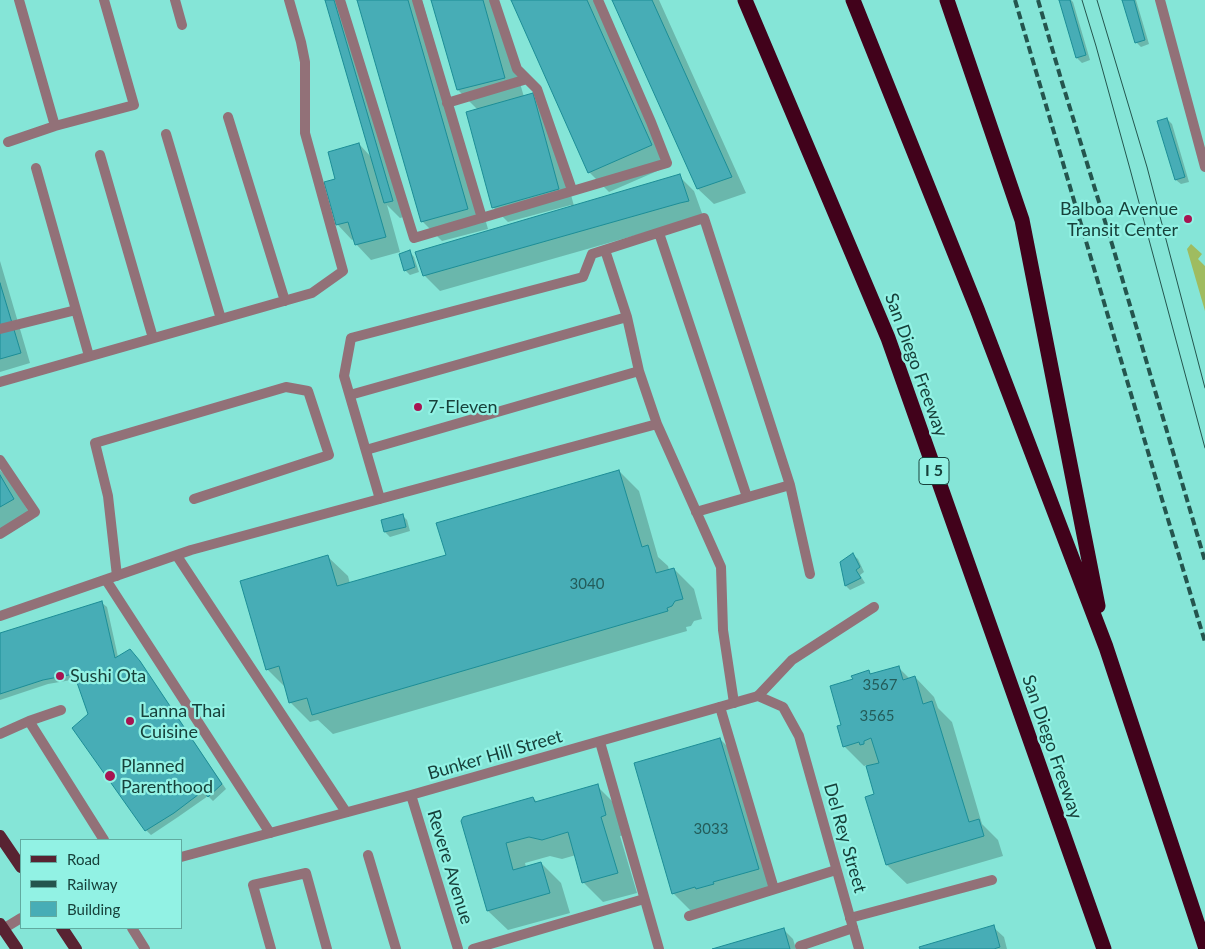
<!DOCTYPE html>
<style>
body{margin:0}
#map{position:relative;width:1205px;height:949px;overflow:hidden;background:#85e5d7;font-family:Lato,sans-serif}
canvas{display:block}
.legend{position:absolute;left:20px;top:839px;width:162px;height:90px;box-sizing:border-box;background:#92f2e4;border:1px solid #61aba0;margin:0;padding:6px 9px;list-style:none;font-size:15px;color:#17413b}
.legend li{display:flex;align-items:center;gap:10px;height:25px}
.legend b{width:25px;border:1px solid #61aba0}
</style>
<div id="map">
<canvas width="1205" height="949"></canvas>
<ul class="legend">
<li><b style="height:6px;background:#582332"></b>Road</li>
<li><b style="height:6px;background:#24554e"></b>Railway</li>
<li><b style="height:14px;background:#47adb6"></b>Building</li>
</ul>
</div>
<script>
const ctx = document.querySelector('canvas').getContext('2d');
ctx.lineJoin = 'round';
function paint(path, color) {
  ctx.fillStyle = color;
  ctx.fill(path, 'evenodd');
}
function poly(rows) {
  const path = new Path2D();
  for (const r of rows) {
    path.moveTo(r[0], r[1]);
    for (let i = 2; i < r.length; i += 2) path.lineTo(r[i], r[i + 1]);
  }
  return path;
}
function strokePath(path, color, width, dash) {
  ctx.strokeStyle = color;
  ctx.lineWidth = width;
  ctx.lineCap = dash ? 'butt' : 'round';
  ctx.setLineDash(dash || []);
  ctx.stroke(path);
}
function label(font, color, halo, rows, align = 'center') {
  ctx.font = font + ' Lato,sans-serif';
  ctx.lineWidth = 4.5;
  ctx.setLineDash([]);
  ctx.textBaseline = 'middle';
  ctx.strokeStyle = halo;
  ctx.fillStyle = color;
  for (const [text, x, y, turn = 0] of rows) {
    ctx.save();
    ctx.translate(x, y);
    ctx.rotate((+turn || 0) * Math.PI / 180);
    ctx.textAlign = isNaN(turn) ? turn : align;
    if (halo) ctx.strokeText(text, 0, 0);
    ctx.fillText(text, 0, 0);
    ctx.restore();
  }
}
paint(poly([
 [1191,244,1202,254,1198,259,1205,266,1205,311,1187,249]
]), '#9fbc60');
paint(poly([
 [326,0,344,0,407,216,400,218,387,205,400,252,371,260,356,244,354,239,352,240,337,224,337,180,359,144,372,158],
 [359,0,422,0,488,229,442,241,422,221],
 [432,0,496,0,524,97,532,94,548,109,574,206,679,176,694,191,703,216,440,291,424,275,571,207,571,205,508,222,493,207,478,110,458,90],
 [512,0,597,0,671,165,609,192,589,172],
 [613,0,659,0,746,193,714,204,698,189],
 [1060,0,1071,0,1073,2,1090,60,1082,63,1077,58],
 [1124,0,1136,0,1149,44,1141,47,1136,42],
 [1167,119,1172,124,1189,182,1181,184,1176,180],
 [410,252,414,257,419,272,410,275,405,270],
 [0,261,30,363,0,372],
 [0,470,8,478,33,519,0,539],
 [619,471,639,491,658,557,668,566,669,570,674,569,694,589,702,619,694,621,691,626,686,627,687,631,333,734,318,720,310,722,290,702,287,689,267,669,328,557,348,576,350,584,447,556],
 [403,516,407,520,410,531,390,537,385,532,383,521],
 [853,555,858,559,864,572,860,575,865,583,850,590,846,586,842,562],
 [102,603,107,607,118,657,144,668,226,789,213,801,208,796,178,817,151,835,146,830,89,715,77,679,48,684,0,700,0,634],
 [898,667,910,679,915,677,934,697,938,708,952,722,982,824,998,840,1003,856,907,884,887,865,876,795,867,765,864,766,844,746,843,725,854,680,869,672,872,675],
 [720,739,740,759,778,889,693,913,673,893],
 [597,786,617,806,626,835,620,836,637,893,603,902,583,882,576,855,562,859,550,856,525,863,526,867,541,863,561,883,570,913,508,930,488,911,462,821,533,798,538,803],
 [993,927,1004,937,1007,949,921,949],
 [783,929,793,939,796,949,716,949]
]), '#0003');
const building = poly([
 [325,0,334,0,393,201,384,203,325,0],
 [357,0,408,0,468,209,421,222,357,0],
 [431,0,483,0,505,78,457,90,431,0],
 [511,0,587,0,652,145,588,173,511,0],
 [612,0,652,0,732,177,697,189,612,0],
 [1059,0,1070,0,1086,55,1076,58,1059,0],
 [1122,0,1134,0,1145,40,1135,43,1122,0],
 [533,93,559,189,492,208,466,112,533,93],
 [1167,118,1185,177,1175,180,1157,121,1167,118],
 [359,143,386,237,355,245,348,222,336,225,324,182,335,179,328,152,359,143],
 [680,174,689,201,680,203,423,276,415,252,680,174],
 [410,250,415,267,404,271,399,254,410,250],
 [0,283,21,353,0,359,0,283],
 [619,470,642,547,648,545,656,573,674,568,683,599,675,601,672,606,667,608,668,611,312,715,307,698,289,703,279,666,266,670,240,581,328,555,337,586,446,555,436,523,619,470],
 [0,475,14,499,0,507,0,475],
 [403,514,406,527,384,532,381,520,403,514],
 [853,553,860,567,856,570,861,578,845,586,840,562,853,553],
 [102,601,115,658,130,649,140,661,222,784,208,797,203,791,174,813,145,831,72,728,88,714,74,674,43,680,0,694,0,633,102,601],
 [899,666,903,680,915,676,923,704,932,701,969,822,979,819,984,836,886,865,865,797,874,794,866,766,879,763,871,738,864,741,864,744,860,745,859,742,843,747,837,726,841,725,830,686,853,679,851,676,869,670,870,674,899,666],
 [720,738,759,869,713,882,714,884,696,889,695,887,672,894,634,763,720,738],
 [598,784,606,815,601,817,618,873,582,883,568,832,542,840,529,837,506,843,513,870,541,862,550,893,487,911,461,821,463,817,533,797,535,802,598,784],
 [994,925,1000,947,994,949,920,949,919,947,994,925],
 [784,928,790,949,712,949,784,928]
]);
paint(building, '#47adb6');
strokePath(building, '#1c8d96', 1);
strokePath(poly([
 [175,0,182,25],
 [340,0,414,238,667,163,651,122,598,0],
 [417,0,482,218],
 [494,0,517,69,537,89,572,190],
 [1160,0,1205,167],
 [447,103,527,79],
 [228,117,285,301],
 [55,126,134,105,104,0],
 [166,134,221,319],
 [8,142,55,126,19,0],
 [100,155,153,338],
 [36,168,89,356],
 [659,233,747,497],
 [0,329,76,310],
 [639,371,657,424],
 [0,382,312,293,343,271,305,133,305,62,301,42,289,0],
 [350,395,627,317,605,250],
 [366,450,639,371,627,317],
 [0,460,35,512,0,534],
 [380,499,344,376,351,338,583,277,592,254,704,218,790,485],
 [696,512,790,485,810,574],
 [177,556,346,812],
 [117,576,108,496,95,443,286,387,308,391,329,455,194,499],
 [106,580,270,833],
 [0,616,191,550,657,424,721,567,723,630,734,703],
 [758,696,792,660,874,607],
 [720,707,774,889],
 [29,721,61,710],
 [0,734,29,721,104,840],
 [600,742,659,949],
 [368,855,396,949],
 [689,916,836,870],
 [850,918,992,880],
 [132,928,145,949],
 [800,946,853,928],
 [271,949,253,885,306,873,327,949],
 [473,949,644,899]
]), '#927178', 10);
strokePath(poly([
 [411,795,458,949],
 [181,857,411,795,758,696,783,707,799,736,859,949],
 [3,929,21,918]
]), '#927178', 10);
strokePath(poly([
 [0,836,21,867],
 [0,924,17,949],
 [62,928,76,949]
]), '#582332', 12);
strokePath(poly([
 [745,0,888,338,1104,949],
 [853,0,977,309,1106,647,1205,946],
 [947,0,1022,220,1098,606]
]), '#41021b', 15);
strokePath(poly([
 [1082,0,1096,46,1130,169,1205,448],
 [1097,0,1147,167,1205,388]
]), '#24554e', 1);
strokePath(poly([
 [1015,0,1161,496,1205,642],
 [1038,0,1061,79,1112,244,1205,561]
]), '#24554e', 4, [8, 4]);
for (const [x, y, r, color] of [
 [1188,219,5,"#a71451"],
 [418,407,5,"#a71451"],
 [60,676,5,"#a71451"],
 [130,721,5,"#a71451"],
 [110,776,6,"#a71451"]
]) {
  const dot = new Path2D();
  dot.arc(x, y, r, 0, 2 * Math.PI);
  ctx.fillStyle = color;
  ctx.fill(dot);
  strokePath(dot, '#92f2e4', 2);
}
label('15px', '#235c5a', null, [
 ["3040",587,584],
 ["3567",880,685],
 ["3565",877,716],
 ["3033",711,829]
]);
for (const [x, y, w] of [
 [934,471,30]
]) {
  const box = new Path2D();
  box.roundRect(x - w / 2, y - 13.5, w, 27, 4);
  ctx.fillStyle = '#92f2e4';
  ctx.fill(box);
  strokePath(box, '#17413b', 1);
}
label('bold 16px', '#17413b', null, [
 ["I 5",934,471]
]);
label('18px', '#17413b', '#92f2e4', [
 ["Balboa Avenue",1178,209,"right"],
 ["Transit Center",1178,230,"right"],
 ["7-Eleven",428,407],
 ["Sushi Ota",70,676],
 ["Lanna Thai",140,711],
 ["Cuisine",140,732],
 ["Planned",121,766],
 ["Parenthood",121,787]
], 'left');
label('18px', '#17413b', '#92f2e4', [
 ["San Diego Freeway",916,365,70],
 ["San Diego Freeway",1052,747,71],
 ["Bunker Hill Street",495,755,-16],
 ["Del Rey Street",845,838,74],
 ["Revere Avenue",450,867,73]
]);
</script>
